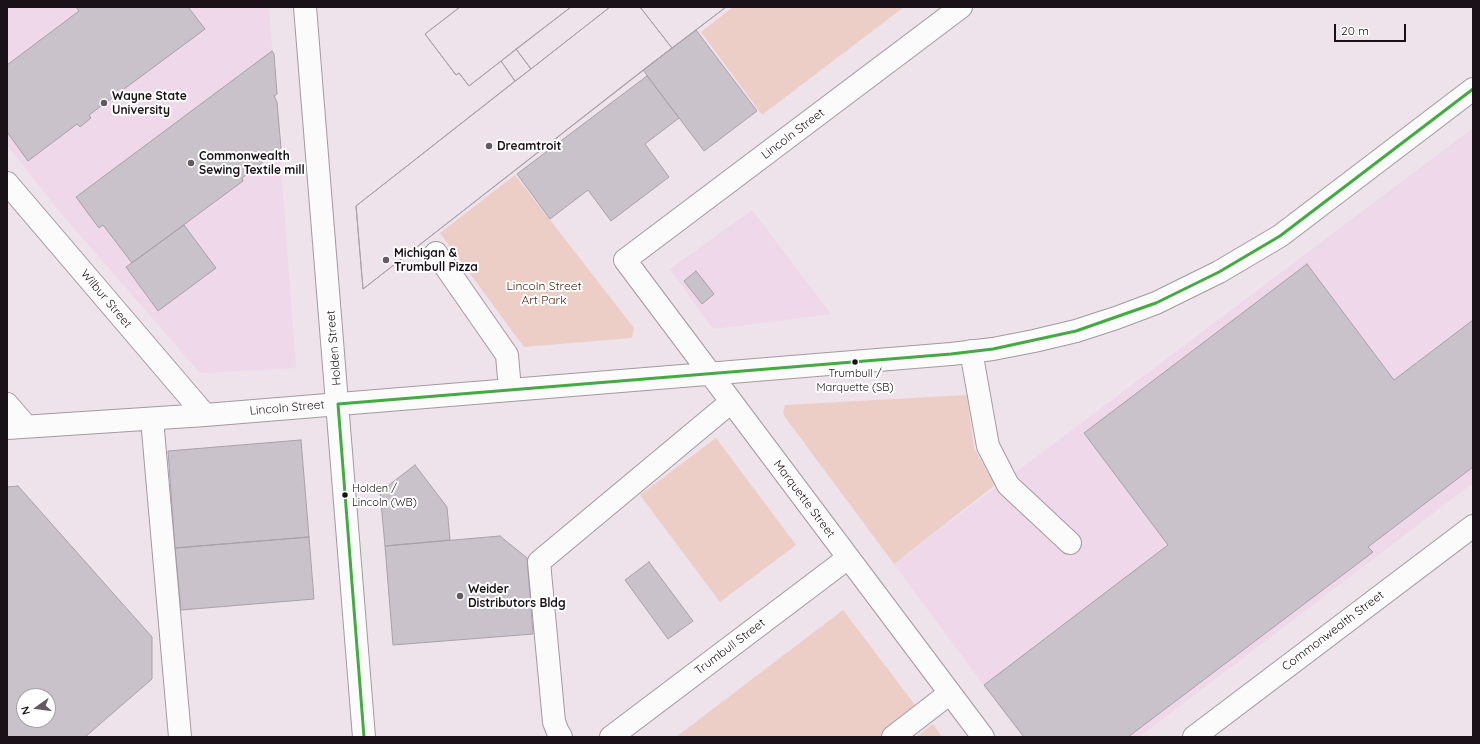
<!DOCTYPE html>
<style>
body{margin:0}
#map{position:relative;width:1480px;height:744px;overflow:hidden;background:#eee2eb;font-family:Quicksand,sans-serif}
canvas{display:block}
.frame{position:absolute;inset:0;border:8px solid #1a1218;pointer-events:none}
.north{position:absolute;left:16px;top:688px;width:40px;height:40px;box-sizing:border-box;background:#fff;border:1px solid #a3a0a3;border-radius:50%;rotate:256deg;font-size:11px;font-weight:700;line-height:16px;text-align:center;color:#1a1218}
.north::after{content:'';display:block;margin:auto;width:14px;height:18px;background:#645b62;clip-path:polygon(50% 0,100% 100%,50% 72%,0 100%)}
.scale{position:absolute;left:1334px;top:24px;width:72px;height:18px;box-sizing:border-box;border:2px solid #1a1218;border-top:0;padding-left:5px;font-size:12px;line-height:14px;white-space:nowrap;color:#1a1218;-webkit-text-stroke:3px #fff;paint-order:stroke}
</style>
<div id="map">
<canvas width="1480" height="744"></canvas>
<div class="frame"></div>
<div class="north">N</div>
<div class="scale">20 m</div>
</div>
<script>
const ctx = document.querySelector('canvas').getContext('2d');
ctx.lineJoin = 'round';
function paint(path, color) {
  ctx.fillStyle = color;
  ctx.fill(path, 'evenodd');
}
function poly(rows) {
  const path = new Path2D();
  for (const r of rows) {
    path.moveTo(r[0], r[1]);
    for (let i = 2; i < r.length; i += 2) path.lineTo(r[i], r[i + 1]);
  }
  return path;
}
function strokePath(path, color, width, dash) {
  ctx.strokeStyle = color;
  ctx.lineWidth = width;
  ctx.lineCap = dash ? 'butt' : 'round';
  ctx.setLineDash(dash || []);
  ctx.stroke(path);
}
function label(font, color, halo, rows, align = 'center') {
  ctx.font = font + ' Quicksand,sans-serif';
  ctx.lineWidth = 4;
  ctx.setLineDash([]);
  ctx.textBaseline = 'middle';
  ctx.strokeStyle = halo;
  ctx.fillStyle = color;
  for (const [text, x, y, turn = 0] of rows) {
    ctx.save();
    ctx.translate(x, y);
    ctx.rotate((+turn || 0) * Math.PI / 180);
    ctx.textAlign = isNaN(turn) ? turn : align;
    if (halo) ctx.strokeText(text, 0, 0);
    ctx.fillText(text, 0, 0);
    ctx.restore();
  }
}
paint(poly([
 [7,7,269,7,296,368,200,373,60,212,7,145],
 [1473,128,1473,483,1139,737,1022,737,894,564],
 [752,210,831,314,713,329,670,269]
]), '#eed8e9');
paint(poly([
 [733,7,904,7,762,115,701,32],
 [515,175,634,328,632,338,524,347,440,233],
 [967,395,974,448,995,485,894,564,785,417,783,412,785,405],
 [716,438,796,545,720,602,640,495],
 [843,610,918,709,880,737,676,737],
 [933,724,942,737,916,737]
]), '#edcec7');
const building = poly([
 [76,7,188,7,205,29,89,115,91,118,80,127,77,124,28,161,7,132,7,65,79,11,76,7],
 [460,7,571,7,516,49,531,69,610,7,726,7,643,70,363,289,356,206,515,81,501,61,469,86,459,73,456,75,425,34,460,7],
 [460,7,571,7,469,86,459,73,456,75,425,34,460,7],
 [610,7,640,7,672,48,363,289,356,206,610,7],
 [640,7,726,7,670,50,672,48,640,7],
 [696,30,757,111,704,151,643,70,696,30],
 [516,49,531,69,515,81,501,61,516,49],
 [272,51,274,54,277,94,274,96,277,102,281,148,242,178,243,181,132,263,103,225,99,228,76,197,272,51],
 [647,76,679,118,645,144,669,177,611,221,588,190,550,219,517,174,647,76],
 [184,225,216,268,158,311,126,267,184,225],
 [1307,264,1394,380,1473,320,1473,467,1368,547,1373,552,1128,737,1024,737,984,685,1168,545,1084,433,1307,264],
 [696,271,714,294,702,304,684,281,696,271],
 [301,440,309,537,175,548,168,451,301,440],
 [415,465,447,507,450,540,385,546,380,492,415,465],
 [18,486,152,637,152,679,85,737,7,737,7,487,18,486],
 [24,696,48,696,48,720,24,720,24,696],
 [500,536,527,558,533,634,393,645,385,546,500,536],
 [309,537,314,599,181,610,175,548,309,537],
 [649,562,693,621,668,639,625,580,649,562]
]);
paint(building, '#c9c2cb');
strokePath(building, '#a8a1a9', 1);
const minor = poly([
 [305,7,364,737],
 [961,7,625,260,983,737],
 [7,183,205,415],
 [436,253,507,355,510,390],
 [971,351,988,446,1008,485,1070,543],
 [7,404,26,426],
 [152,419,180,737],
 [7,428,205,415,951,354,993,349,1034,341,1076,331,1116,318,1156,303,1219,272,1280,236,1473,89],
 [561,737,558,732,554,722,539,562,731,402],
 [611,737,848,558],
 [893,737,950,693],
 [1194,737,1473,526]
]);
strokePath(minor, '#a399a1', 24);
strokePath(minor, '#fcfbfc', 22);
strokePath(poly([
 [338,404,951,354,993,349,1076,331,1156,303,1219,272,1280,236,1473,89],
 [338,404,364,737]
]), '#44aa42', 3);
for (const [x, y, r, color] of [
 [104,103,4,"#645b62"],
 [489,146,4,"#645b62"],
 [191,163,4,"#645b62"],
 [386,260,4,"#645b62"],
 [855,362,3.5,"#1a1218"],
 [345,495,3.5,"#1a1218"],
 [460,596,4,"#645b62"]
]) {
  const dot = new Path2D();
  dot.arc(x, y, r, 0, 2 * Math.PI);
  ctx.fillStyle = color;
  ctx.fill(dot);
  strokePath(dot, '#fff', 1.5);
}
label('11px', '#1a1218', '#fff', [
 ["Trumbull /",855,374],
 ["Marquette (SB)",855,388],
 ["Holden /",352,489,"left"],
 ["Lincoln (WB)",352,503,"left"]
]);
label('bold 12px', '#1a1218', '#fff', [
 ["Wayne State",112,96],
 ["University",112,110],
 ["Dreamtroit",497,146],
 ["Commonwealth",199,156],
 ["Sewing Textile mill",199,170],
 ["Michigan &",394,253],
 ["Trumbull Pizza",394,267],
 ["Weider",468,589],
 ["Distributors Bldg",468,603]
], 'left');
label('12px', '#1a1218', '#fff', [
 ["Lincoln Street",793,134,-37],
 ["Wilbur Street",106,299,50],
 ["Holden Street",334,348,-95],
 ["Lincoln Street",287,408,-5],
 ["Marquette Street",804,499,53],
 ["Commonwealth Street",1333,631,-37],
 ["Trumbull Street",730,647,-37]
]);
label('12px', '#491f0c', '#fff', [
 ["Lincoln Street",544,286],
 ["Art Park",544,300]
]);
</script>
